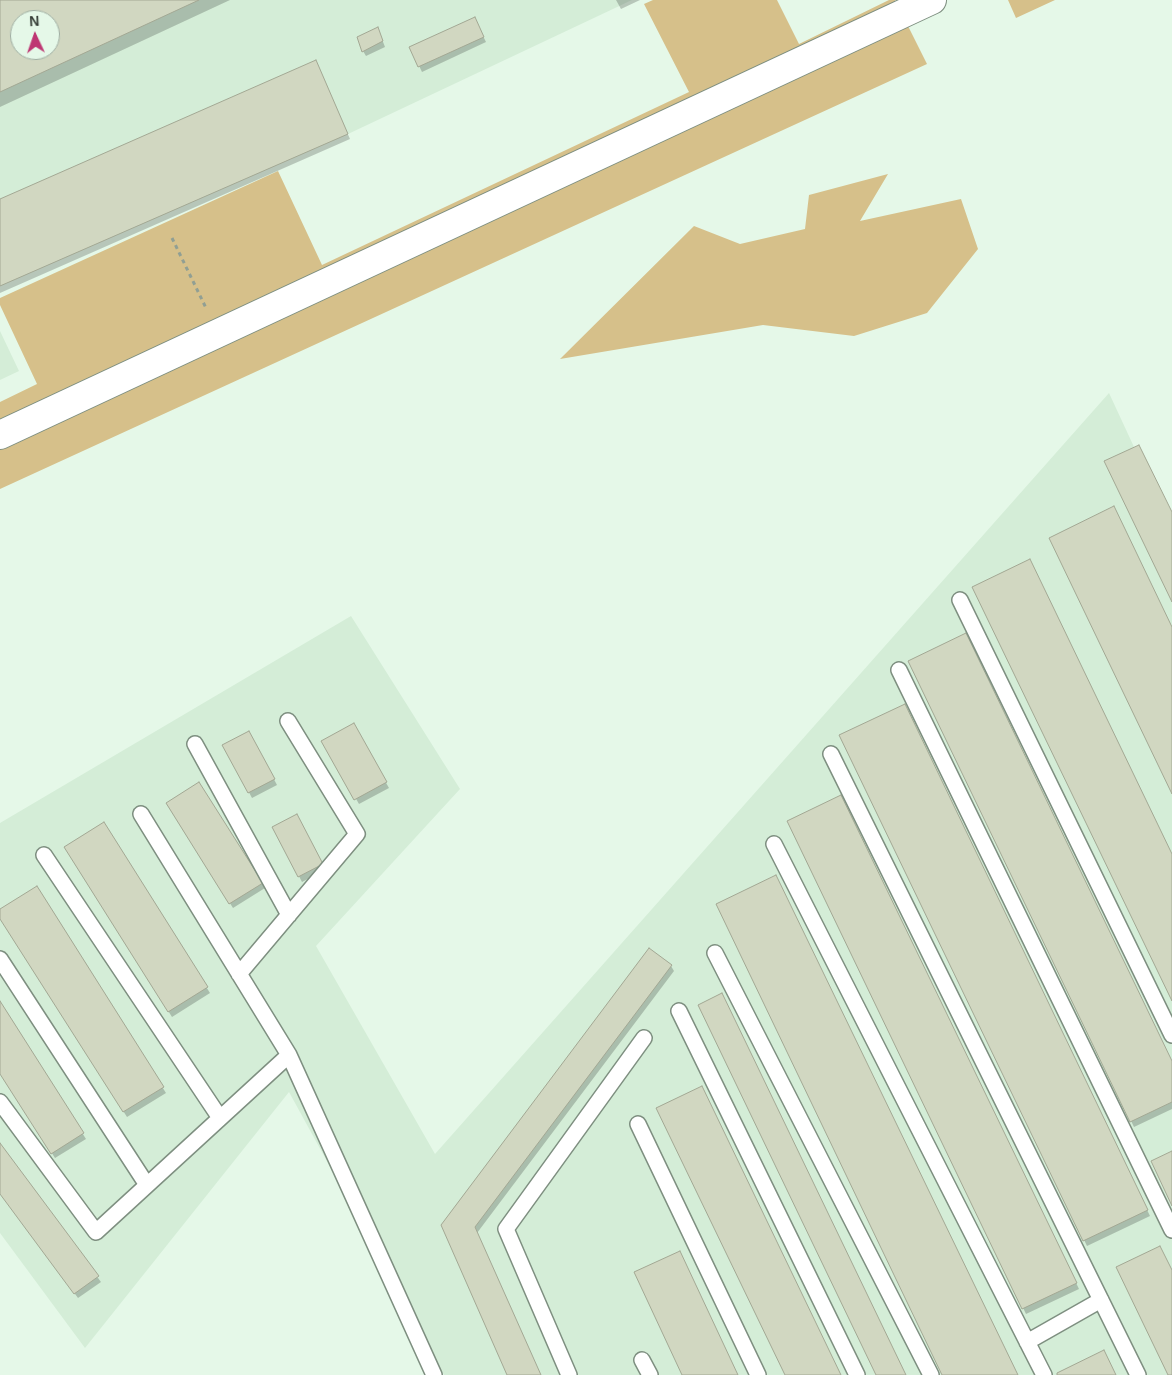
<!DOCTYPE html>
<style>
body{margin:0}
#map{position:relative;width:1172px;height:1375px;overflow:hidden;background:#e5f8e8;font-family:Helvetica,sans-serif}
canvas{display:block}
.north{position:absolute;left:10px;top:10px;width:50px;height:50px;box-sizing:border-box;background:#e5f8e8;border:1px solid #9faea2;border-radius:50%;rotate:357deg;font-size:14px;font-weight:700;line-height:20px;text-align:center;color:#373f38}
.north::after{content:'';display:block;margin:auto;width:18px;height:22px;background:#be3572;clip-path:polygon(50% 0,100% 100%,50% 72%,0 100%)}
</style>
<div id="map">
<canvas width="1172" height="1375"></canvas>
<div class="north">N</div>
</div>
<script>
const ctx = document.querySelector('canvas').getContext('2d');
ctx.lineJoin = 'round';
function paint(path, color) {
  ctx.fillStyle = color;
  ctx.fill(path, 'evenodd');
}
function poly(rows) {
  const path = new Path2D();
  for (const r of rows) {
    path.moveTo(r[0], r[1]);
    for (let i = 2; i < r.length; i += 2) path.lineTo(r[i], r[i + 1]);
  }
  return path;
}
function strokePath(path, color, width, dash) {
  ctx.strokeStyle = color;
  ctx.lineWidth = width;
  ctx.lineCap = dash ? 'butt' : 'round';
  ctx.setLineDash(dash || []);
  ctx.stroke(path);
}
paint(poly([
 [0,0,632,0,348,134,0,286],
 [20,20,50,20,50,50,20,50],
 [0,331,19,371,0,380],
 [1109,393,1172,529,1172,1375,444,1375,289,1092,85,1348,0,1233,0,823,351,616,460,789,316,946,435,1154]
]), '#d4edd7');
paint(poly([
 [653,0,777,0,799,44,889,0,895,0,927,64,0,489,0,402,37,384,0,305,0,298,278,171,322,265,689,92,644,4],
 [1008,0,1055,0,1016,18],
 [888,174,860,221,961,199,978,249,927,313,854,336,763,325,560,359,694,226,740,244,805,229,809,195]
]), '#d6c08a');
paint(poly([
 [0,0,230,0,0,107],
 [20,20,50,20,50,50,20,50],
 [616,0,640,0,621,9],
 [477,24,486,42,422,72,410,47],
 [380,34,385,47,366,56,363,51],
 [318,67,350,139,0,293,0,200],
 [909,662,1172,1063,1172,1109,1134,1127],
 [907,711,1150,1216,1087,1246,841,736],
 [353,725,389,788,359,804,323,741],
 [249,732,277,785,252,798,224,746],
 [199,784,265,888,233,908,167,804],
 [844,802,1079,1289,1026,1314,788,821],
 [296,816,325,870,302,882,274,828],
 [103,824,210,993,172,1017,65,847],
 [36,888,166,1093,127,1117,0,917,0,911],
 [671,966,674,971,477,1233,540,1375,509,1375,442,1225],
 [0,1003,86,1139,55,1158,0,1072],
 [0,1145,101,1282,78,1298,0,1193]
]), '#0003');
const building = poly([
 [0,0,199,0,0,92,0,0],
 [20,20,50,20,50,50,20,50,20,20],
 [475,17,484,37,418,67,409,47,475,17],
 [378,27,383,41,362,52,357,37,378,27],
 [316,60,348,134,0,286,0,199,316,60],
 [1139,445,1172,512,1172,602,1104,461,1139,445],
 [1114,506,1172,627,1172,794,1049,538,1114,506],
 [1030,559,1172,854,1172,1001,972,587,1030,559],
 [966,633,1172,1061,1172,1102,1130,1122,908,661,966,633],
 [905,704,1148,1210,1083,1241,839,735,905,704],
 [354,723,387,782,354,800,321,741,354,723],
 [249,731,275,779,248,793,222,745,249,731],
 [199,782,263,883,229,904,166,803,199,782],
 [841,795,1077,1283,1022,1309,787,821,841,795],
 [297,814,323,864,298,877,272,827,297,814],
 [104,822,208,987,168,1012,64,847,104,822],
 [776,875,1018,1375,942,1375,716,904,776,875],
 [37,886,164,1087,123,1112,0,919,0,909,37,886],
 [649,948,672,965,475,1227,541,1375,507,1375,441,1225,649,948],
 [722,993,906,1375,876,1375,698,1005,722,993],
 [0,1001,84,1133,51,1154,0,1074,0,1001],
 [702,1086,841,1375,785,1375,656,1108,702,1086],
 [0,1143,99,1276,74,1294,0,1194,0,1143],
 [1172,1151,1172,1206,1151,1161,1172,1151],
 [1160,1246,1172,1270,1172,1375,1168,1375,1116,1267,1160,1246],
 [680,1251,738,1375,682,1375,634,1272,680,1251],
 [1104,1350,1116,1375,1057,1375,1057,1373,1104,1350]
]);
paint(building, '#d1d7c1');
strokePath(building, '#a3a894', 1);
const lane = poly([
 [960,600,1172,1035],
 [899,670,1172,1230],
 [195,744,289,915],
 [831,754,1138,1375],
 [141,814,289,1055],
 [774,844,1044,1375],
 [44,855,220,1118],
 [715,953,931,1375],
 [0,959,147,1185],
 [239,974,357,834,288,721],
 [679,1011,857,1375],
 [0,1102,96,1232,289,1055,434,1375],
 [638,1124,758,1375],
 [1027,1342,1101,1300],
 [642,1360,650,1375],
 [569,1375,506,1229,644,1038]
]);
const street = poly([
 [0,435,932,0]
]);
strokePath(lane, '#7e8f80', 18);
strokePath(street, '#7e8f80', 30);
strokePath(poly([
 [172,238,206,308]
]), '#919f93', 3, [4, 4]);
strokePath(lane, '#fff', 15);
strokePath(street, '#fff', 28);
</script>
